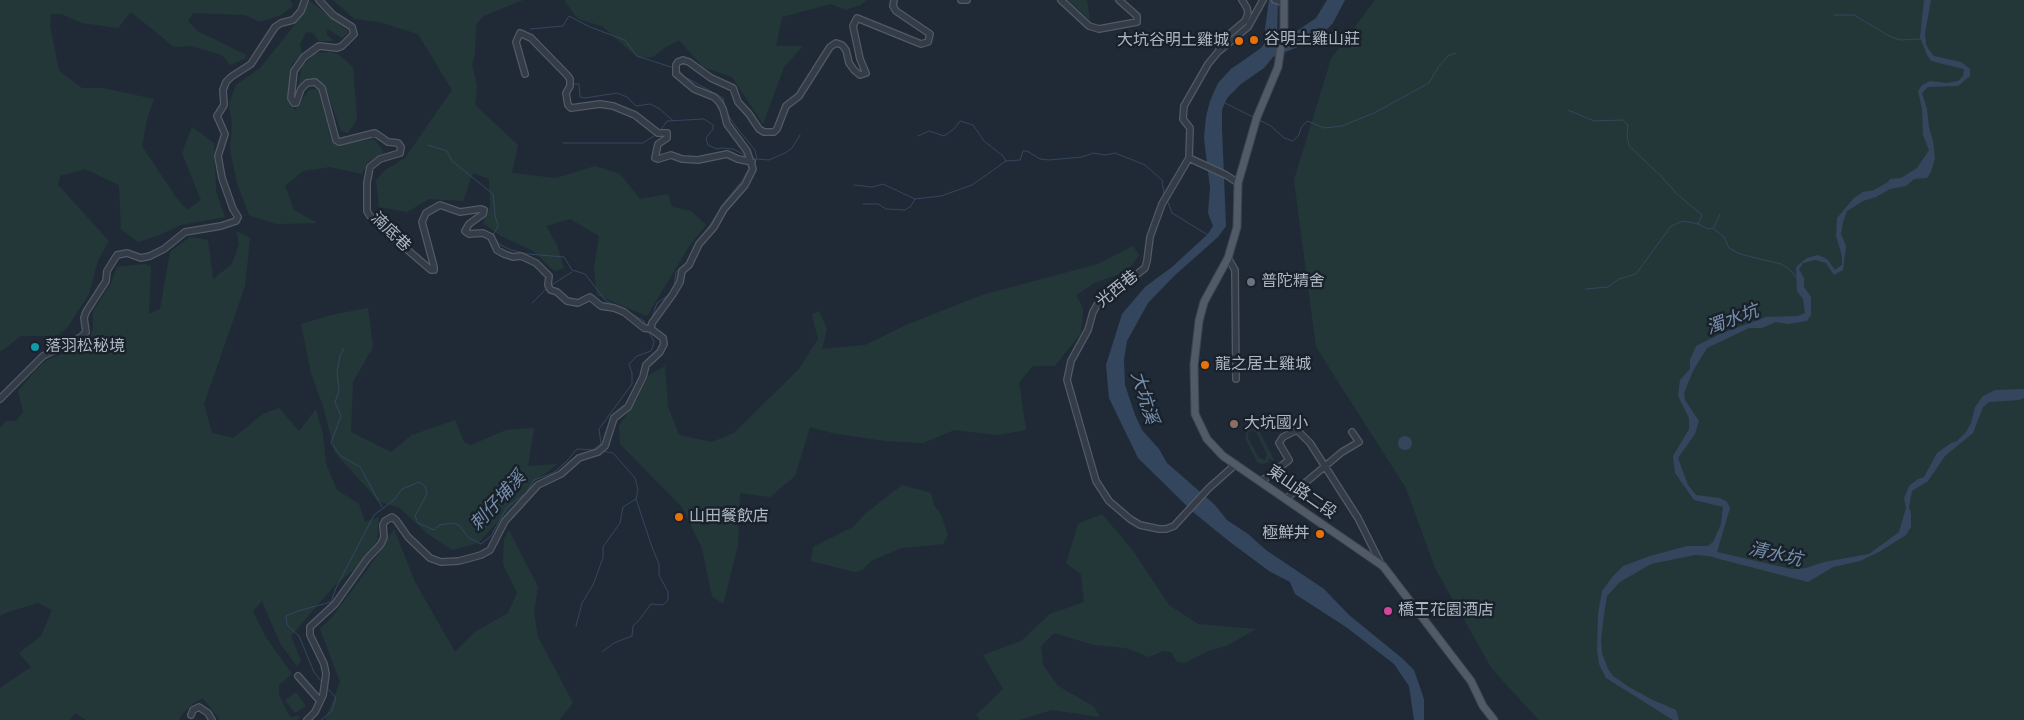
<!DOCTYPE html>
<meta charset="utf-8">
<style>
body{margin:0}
canvas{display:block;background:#202a36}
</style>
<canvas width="2024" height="720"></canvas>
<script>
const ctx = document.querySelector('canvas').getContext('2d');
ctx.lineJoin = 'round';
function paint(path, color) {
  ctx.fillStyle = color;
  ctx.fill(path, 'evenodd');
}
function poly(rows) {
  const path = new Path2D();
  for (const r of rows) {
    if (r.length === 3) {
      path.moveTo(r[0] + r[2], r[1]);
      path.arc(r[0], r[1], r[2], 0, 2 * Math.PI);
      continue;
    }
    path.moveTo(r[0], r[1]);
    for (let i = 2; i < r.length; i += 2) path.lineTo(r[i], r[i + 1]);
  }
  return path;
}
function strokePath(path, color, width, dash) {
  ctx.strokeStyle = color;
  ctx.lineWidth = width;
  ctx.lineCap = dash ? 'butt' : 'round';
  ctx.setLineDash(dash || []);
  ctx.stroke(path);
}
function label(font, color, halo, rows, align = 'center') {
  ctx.font = font + ' "Source Sans 3","Noto Sans TC",sans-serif';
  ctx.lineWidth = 5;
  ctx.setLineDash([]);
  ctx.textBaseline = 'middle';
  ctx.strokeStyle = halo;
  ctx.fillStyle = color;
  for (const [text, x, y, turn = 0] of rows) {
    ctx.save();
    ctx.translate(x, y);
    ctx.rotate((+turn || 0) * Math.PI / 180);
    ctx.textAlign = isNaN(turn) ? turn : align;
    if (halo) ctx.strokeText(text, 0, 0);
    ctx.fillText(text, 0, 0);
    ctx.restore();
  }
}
paint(poly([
 [0,0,290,0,293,6,281,15,260,22,245,15,193,13,188,21,197,31,247,55,244,59,230,65,222,55,192,46,174,47,131,12,118,28,82,23,61,14,51,14,50,26,59,71,82,88,103,88,154,99,147,119,142,146,175,196,187,210,201,200,182,153,192,127,214,143,216,191,225,217,181,225,157,236,138,242,121,229,119,185,85,169,60,176,58,185,109,241,98,260,89,294,67,328,56,336,21,336,0,352],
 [333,0,523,0,483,16,476,25,475,53,472,64,477,86,475,105,518,145,512,173,556,178,595,166,620,174,640,199,668,194,672,207,691,211,706,225,688,248,647,316,597,295,594,268,599,236,570,219,546,226,557,245,564,268,554,271,533,251,501,236,483,223,490,207,489,179,473,173,463,201,429,199,407,212,379,207,376,180,384,171,405,158,452,90,418,34,379,22,355,19],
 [564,0,867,0,860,5,846,10,831,4,782,17,776,46,803,46,784,67,763,124,732,77,703,67,679,40,664,48,653,57,638,58,602,26,578,19],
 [1067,0,1087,0,1090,20],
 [1375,0,2024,0,2024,720,1539,720,1492,669,1435,568,1406,488,1316,347,1294,180,1331,59],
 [310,1,349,32,342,38,328,29,326,34,334,41,319,41,313,33,306,32,300,44,302,54,291,65,289,103,295,110,309,90,318,89,331,139,337,145,374,139,384,152,368,162,362,174,330,167,303,171,285,186,294,210,317,223,276,224,249,215,237,183,230,150,232,124,229,104,236,85,260,68,294,26],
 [330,52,338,54,353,67,357,119,348,133,341,131,326,89,316,81,306,82,296,96,302,67,315,53],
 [236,231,250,238,245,286,204,404,212,433,233,438,263,414,279,408,299,431,316,409,323,435,326,464,337,490,359,504,365,522,379,517,377,541,356,568,334,586,291,636,301,661,297,666,280,643,262,601,253,611,265,636,292,674,279,685,279,695,290,717,300,716,297,720,220,720,203,698,195,702,182,714,179,720,86,720,75,713,70,720,0,720,0,688,31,667,19,653,41,636,52,610,38,603,5,613,0,616,0,428,6,421,16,421,23,412,18,391,36,370,47,360,87,343,93,329,93,312,111,283,117,267,144,264,151,266,149,314,160,309,170,252,190,237,208,240,213,279,232,264,239,244],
 [1133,246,1139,255,1127,271,1094,283,1076,295,1083,309,1081,333,1055,366,1033,366,1019,382,1026,430,998,435,954,430,923,443,885,441,832,433,810,427,795,476,770,497,740,493,738,545,723,604,712,596,702,548,682,507,620,444,619,426,638,398,649,375,665,366,668,407,679,435,712,442,734,433,799,369,818,339,812,315,819,311,827,329,822,349,865,345,906,325,982,295,1098,264],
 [368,308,373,347,353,382,351,432,391,452,412,435,455,420,464,442,471,445,506,430,534,428,528,466,558,464,535,481,478,543,452,550,428,534,400,508,377,501,370,491,335,453,323,406,311,373,301,324,332,315],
 [1256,425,1274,460,1272,461,1270,458,1267,463,1261,464,1257,462,1245,438,1247,430,1254,428],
 [1252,430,1256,432,1267,454,1265,460,1259,458,1248,438,1248,433],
 [902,485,931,493,934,505,941,515,948,535,943,544,901,548,871,561,862,570,855,572,811,561,813,547,853,527,866,513],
 [1102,514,1133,551,1169,605,1198,624,1256,629,1228,645,1208,651,1185,663,1177,662,1171,652,1163,651,1149,657,1126,648,1094,645,1054,633,1041,646,1043,665,1058,686,1093,706,1100,717,1052,710,1019,720,980,720,976,715,1003,689,983,655,1021,641,1050,614,1084,602,1081,574,1066,563,1078,524],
 [394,529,415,582,455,652,475,632,508,613,517,593,503,564,504,539,509,530,538,587,534,613,538,637,573,703,559,720,325,720,340,682,320,629,333,616,370,566],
 [296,692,306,706,295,713,285,700]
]), '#233738');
paint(poly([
 [1269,0,1278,0,1277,35,1291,35,1316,18,1327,0,1345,0,1333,23,1326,30,1314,34,1305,44,1273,57,1264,68,1241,84,1227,98,1222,110,1222,128,1226,226,1218,237,1174,276,1148,303,1127,341,1124,360,1125,385,1135,415,1142,430,1159,449,1167,463,1215,505,1227,520,1248,534,1266,550,1324,589,1349,615,1403,659,1414,670,1424,699,1424,720,1414,720,1409,686,1394,664,1346,627,1295,594,1290,582,1269,571,1230,542,1193,512,1138,458,1109,398,1106,365,1122,314,1145,287,1172,267,1208,234,1213,226,1208,213,1210,188,1204,138,1206,117,1210,101,1218,83,1231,69,1261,48,1267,40,1265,29],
 [1924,0,1931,0,1925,33,1926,44,1929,50,1934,56,1961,62,1970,69,1970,76,1958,86,1928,87,1922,93,1927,109,1929,127,1933,141,1935,158,1931,172,1927,178,1914,179,1906,186,1890,189,1876,197,1863,201,1847,211,1843,222,1841,234,1846,246,1843,270,1834,275,1826,263,1819,261,1815,260,1803,263,1799,269,1804,278,1804,287,1811,297,1811,315,1807,321,1788,324,1776,322,1762,328,1749,328,1707,348,1693,371,1684,393,1685,400,1699,421,1695,434,1678,458,1688,485,1696,495,1720,498,1727,502,1730,508,1717,552,1791,569,1806,568,1824,562,1869,554,1899,532,1906,508,1904,498,1909,486,1918,479,1924,477,1937,453,1951,443,1957,441,1966,432,1971,423,1975,407,1983,396,1995,390,2024,389,2024,398,2019,400,1989,402,1983,407,1973,433,1945,456,1928,481,1912,491,1909,507,1911,514,1911,527,1906,535,1879,552,1860,561,1833,567,1808,582,1708,556,1695,555,1651,564,1620,582,1607,596,1604,614,1601,640,1602,653,1608,669,1613,676,1629,687,1653,700,1676,710,1679,720,1673,720,1606,678,1599,664,1597,651,1598,614,1602,591,1613,576,1623,566,1650,556,1687,546,1708,546,1713,542,1721,524,1723,507,1694,500,1675,473,1673,456,1689,429,1689,418,1678,396,1680,380,1690,369,1690,360,1696,346,1722,333,1766,317,1798,316,1805,313,1803,299,1797,291,1796,267,1807,258,1818,255,1827,259,1835,270,1842,265,1842,256,1836,236,1837,218,1854,198,1863,192,1874,190,1888,182,1890,179,1901,178,1917,168,1929,150,1923,135,1922,109,1918,91,1922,85,1930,81,1947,83,1958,81,1963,76,1964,69,1931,61,1927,55,1920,37],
 [1405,443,7]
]), '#34465d');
strokePath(poly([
 [1834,15,1854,15,1889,36,1900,40,1922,39],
 [530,29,563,26,569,16,590,27,625,40,637,56,674,68],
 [678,69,685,77,723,98,725,107],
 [574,84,579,84,580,97,585,98,617,93,627,97,636,106,650,104,660,109,673,121],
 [1225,103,1253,117],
 [1568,110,1594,121,1623,120,1628,125,1627,136,1629,146,1660,175,1677,194,1702,215,1698,224,1708,229,1713,228,1724,237,1729,248,1740,254,1781,264,1789,269,1797,278],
 [727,113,733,123,755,150,757,159,754,161],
 [1259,120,1271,126,1284,138,1293,141,1299,135,1301,128,1307,121,1324,128,1342,126,1374,113,1429,83,1439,66,1448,56,1456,53],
 [660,131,667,121,704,119,713,125,713,129,706,138,708,145,717,149,722,148,733,149,743,154,746,158],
 [918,136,929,131,944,136,954,129,960,121,973,125,984,141,1003,156,1006,161],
 [563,143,643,143,657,134],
 [428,145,447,151,452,161,493,194,495,215,498,226,493,235,499,244,511,250,528,254,564,257,572,270,585,274,606,301,621,308],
 [757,159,769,160,785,153,792,148,800,135],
 [854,185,872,187,883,184,915,199,941,196,972,185,1006,161,1020,160,1023,151,1027,151,1040,159,1049,160,1082,157,1093,153,1105,155,1115,153,1145,165,1162,180,1164,194],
 [1167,200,1172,213,1208,235],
 [863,204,878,204,886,209,905,210,911,206,915,199],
 [1714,227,1720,214],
 [469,231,480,230],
 [703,236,724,203,742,181,749,168,748,164],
 [550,286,572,272],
 [674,288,676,272,687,263],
 [1586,289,1608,287,1619,279,1636,274,1671,226,1683,221,1698,224],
 [532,303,547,288],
 [625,310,644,321,646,327],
 [647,325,652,318,657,303,669,295],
 [344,348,340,356,337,372,339,391,335,402,341,416,331,443,341,456,360,467,382,507],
 [594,449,601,444,599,429,632,384,632,373,629,364,637,356,651,351,653,346,654,341,648,331],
 [602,451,613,453,635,478,638,490,636,499,652,547,659,564,659,575,668,592,668,600,663,605,651,604,640,619,633,626,632,636,614,643,602,652],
 [576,626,582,603,593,585,603,558,603,547,620,523,623,507,636,499],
 [322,682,314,672,299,636,287,625,286,616,298,611,331,602,336,588,374,515,394,500,402,489,419,482,425,486,427,494,415,516,418,523,434,530,440,525,452,523,459,525,469,538,481,544,491,536,507,507,526,493,534,480,553,473,566,462,577,449,595,450],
 [321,720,332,711,336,698,326,687]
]), '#34465d', 1);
const minor = poly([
 [319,0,333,15,352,27,354,34,342,46,337,48,319,46,304,57,294,71,291,98,294,103,296,103,301,89,307,83,315,82,322,88,336,140,339,142,375,133,388,142,398,143,401,147,400,153,380,159,370,167,367,183,367,211,370,216,387,227,396,240,431,270,434,270,434,267,422,222,426,213,440,205,460,212,481,209,484,210,483,214,469,224,465,231,469,234,483,233,491,237,497,250,504,254,513,257,521,256,536,263,549,276,548,285,550,289],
 [961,0,967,0],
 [1061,0,1089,26,1099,29,1137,22,1137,16,1119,0],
 [1275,0,1284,3],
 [1219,50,1227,36,1245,21,1248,14,1247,8,1242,0],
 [525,74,516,42,520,33,531,38,567,75,570,79,570,86,566,93,568,105,571,108,600,104,613,106,635,115,658,133,667,133,667,138,658,144,655,158,658,159,671,155,682,159,698,160,727,154,738,159,752,162],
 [1189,158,1226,175,1238,183],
 [1228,258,1235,270,1236,379],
 [551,290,557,292,567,301,578,303,590,297,601,306,614,308,624,312,644,328,651,329],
 [0,399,43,356,81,337,86,332,84,318,86,312,106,281,107,271,117,255,127,253,141,258,150,256,164,249,185,232,221,226,236,221,238,217,233,209,222,178,218,156,225,134,217,116,224,105,223,90,226,82,231,77,251,64,275,27,281,23,293,20,301,11,305,0],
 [1236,464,1209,488,1174,526,1166,529,1159,529,1140,525,1130,519,1109,501,1096,481,1067,380,1071,361,1088,330,1093,312,1097,305,1145,268,1147,261,1150,237,1162,204,1189,158,1190,128,1183,119,1184,106,1208,64,1218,52,1248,27,1263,0],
 [1262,481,1289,460,1279,443,1283,437,1297,430,1310,443,1358,518,1382,566],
 [1287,498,1342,452,1359,442,1352,432],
 [298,676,320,701],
 [191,715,193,710,199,707,208,713,212,720],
 [307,720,315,712,323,695,326,674,324,664,310,635,310,627,335,604,367,559,381,544,384,537,383,525,385,521,392,517,396,520,408,537,430,558,441,562,459,561,481,555,490,550,505,521,538,485,561,474,579,458,598,452,605,446,614,418,628,407,643,377,646,365,660,352,664,344,663,338,651,329,652,323,673,294,680,282,682,271,689,265,699,244,714,227,724,209,745,185,753,169,747,151,727,124,723,109,719,102,714,97,694,89,676,74,676,65,678,62,683,60,689,62,711,78,733,88,738,102,749,114,759,129,764,132,774,132,777,129,786,106,799,96,830,47,836,43,842,45,846,50,849,63,854,70,860,75,866,73,860,59,853,26,857,18,921,44,928,42,930,34,896,11,893,6,894,0]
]);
const major = poly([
 [1284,0,1284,27,1278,67,1257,117,1238,183,1237,227,1228,258,1204,302,1199,321,1194,365,1195,414,1207,439,1223,456,1383,566,1471,681,1483,706,1494,720]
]);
strokePath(minor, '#515a65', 8);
strokePath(major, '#3d4550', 9);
strokePath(minor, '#343c47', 5.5);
strokePath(major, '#515b67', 7);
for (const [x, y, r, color] of [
 [1254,40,5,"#e8710a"],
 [1239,41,5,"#e8710a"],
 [1251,282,5,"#6b7280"],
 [35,347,5,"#0f9aa8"],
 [1205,365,5,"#e8710a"],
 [1234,424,5,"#8d6e63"],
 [679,517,5,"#e8710a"],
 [1320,534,5,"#e8710a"],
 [1388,611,5,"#d1479c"]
]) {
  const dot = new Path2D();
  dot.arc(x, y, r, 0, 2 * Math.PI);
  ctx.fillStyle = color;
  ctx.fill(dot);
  strokePath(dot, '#19212b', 2);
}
label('16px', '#aeb7c4', '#19212b', [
 ["谷明土雞山莊",1264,40],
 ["大坑谷明土雞城",1229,41,"right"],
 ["普陀精舍",1261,282],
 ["落羽松秘境",45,347],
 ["龍之居土雞城",1215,365],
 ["大坑國小",1244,424],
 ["山田餐飲店",689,517],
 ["極鮮丼",1310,534,"right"],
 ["橋王花園酒店",1398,611]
], 'left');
label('16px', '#aeb7c4', '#19212b', [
 ["湳底巷",390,233,44],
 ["光西巷",1118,290,-39],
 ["東山路二段",1301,493,35]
]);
label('italic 18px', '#768eab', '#19212b', [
 ["濁水坑",1733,321,-20],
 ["大坑溪",1143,398,73],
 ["刺仔埔溪",499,502,-48],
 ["清水坑",1775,556,13]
]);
</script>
